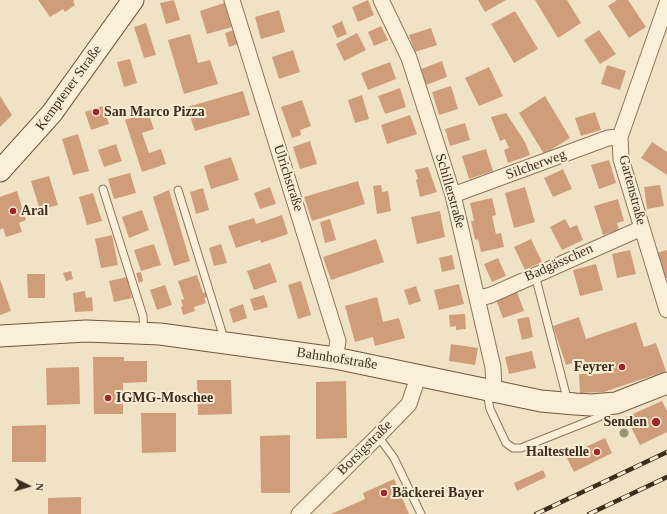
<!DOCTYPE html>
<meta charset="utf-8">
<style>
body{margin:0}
#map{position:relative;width:667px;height:514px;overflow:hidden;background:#f0e3c5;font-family:"Times New Roman",serif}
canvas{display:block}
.north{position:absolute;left:8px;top:466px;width:40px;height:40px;-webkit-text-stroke:3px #f7edd5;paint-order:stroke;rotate:95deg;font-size:11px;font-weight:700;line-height:16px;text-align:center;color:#3c2d1f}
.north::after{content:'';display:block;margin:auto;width:14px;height:18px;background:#3c2d1f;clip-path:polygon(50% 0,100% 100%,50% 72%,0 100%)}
</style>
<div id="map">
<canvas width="667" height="514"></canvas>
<div class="north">N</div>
</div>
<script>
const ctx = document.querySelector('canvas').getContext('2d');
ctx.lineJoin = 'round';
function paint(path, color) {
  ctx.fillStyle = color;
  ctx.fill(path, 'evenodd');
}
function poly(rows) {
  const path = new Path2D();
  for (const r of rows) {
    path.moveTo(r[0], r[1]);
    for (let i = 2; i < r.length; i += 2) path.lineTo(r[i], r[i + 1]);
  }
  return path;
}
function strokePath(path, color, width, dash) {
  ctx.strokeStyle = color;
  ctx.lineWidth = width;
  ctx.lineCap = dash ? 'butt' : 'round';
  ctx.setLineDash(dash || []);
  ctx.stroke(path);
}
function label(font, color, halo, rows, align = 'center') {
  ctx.font = font + ' "Times New Roman",serif';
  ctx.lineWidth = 4;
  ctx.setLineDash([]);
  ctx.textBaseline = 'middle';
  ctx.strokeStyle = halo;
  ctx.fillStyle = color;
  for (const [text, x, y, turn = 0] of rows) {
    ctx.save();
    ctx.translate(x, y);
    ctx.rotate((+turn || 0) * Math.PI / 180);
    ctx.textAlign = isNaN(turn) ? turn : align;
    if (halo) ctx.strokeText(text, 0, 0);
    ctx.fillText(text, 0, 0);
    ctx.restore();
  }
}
paint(poly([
 [38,0,75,0,73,1,75,5,65,12,63,9,50,17],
 [174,0,180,20,166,24,160,3],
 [368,0,374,15,358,22,352,7],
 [478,0,506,0,485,12],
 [535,0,567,0,581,23,558,38],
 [617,0,628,0,646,27,629,38,608,6],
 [224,3,232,27,207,34,200,11],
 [279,10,285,32,261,39,255,17],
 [515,11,538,49,514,63,491,24],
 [342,21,347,34,337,38,332,26],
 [146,23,156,55,144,58,134,27],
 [381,26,388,40,374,46,368,32],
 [431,28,437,45,415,52,409,35],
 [234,30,238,44,229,47,225,33],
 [599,30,616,54,600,64,584,40],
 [357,33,366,50,344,61,336,44],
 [190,34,198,63,210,60,218,84,184,94,168,40],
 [293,50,300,72,279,79,272,57],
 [130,59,137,83,124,87,117,62],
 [442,61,447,77,426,85,421,69],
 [390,62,396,79,368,90,361,73],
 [607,65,626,71,620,90,601,84],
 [489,67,503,96,479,106,465,78],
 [451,86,458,109,439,115,432,92],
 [400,88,406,107,385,114,378,96],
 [243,91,250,115,195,131,187,107],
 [362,95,369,119,355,123,348,100],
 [0,96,12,115,0,127],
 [545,96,570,138,544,154,519,113],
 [302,100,311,126,300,130,301,135,292,138,281,107],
 [103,106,109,124,91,130,85,112],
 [148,112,154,129,142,133,149,153,161,149,166,164,142,172,125,120],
 [595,112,601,130,581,136,575,118],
 [506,113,525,142,530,155,508,163,504,150,509,148,505,139,500,141,491,117],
 [410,115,417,134,387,144,381,125],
 [465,123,470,140,450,146,445,129],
 [78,134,89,171,73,175,62,139],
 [310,141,317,164,300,169,293,147],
 [652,142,667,152,667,175,641,158],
 [116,144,122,161,104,167,98,150],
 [486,149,493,171,469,179,462,156],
 [231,157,239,180,211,189,204,166],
 [609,160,616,183,599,189,591,165],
 [428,167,437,192,420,197,416,180,418,179,415,170],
 [563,169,572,189,553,197,544,178],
 [130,173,136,193,114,199,108,179],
 [49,176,58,205,40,210,31,181],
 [358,181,365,204,312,221,304,197],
 [381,185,382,192,388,191,391,211,377,214,373,186],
 [660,185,664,206,647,209,644,187],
 [270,187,276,204,260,209,254,193],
 [525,187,535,222,514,228,505,193],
 [203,188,209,210,196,214,190,192],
 [169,190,190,261,174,266,153,197],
 [17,191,26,220,19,223,22,232,6,237,3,228,0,230,0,197],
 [93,193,102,221,87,225,79,197],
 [492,198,496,215,492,216,496,234,501,233,504,247,481,252,478,239,475,240,471,221,474,221,470,203],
 [618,199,624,221,617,223,619,230,603,235,594,206],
 [142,210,149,230,129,238,122,217],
 [440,211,445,237,417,244,411,217],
 [282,215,288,234,261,243,260,240,236,248,228,226,254,218,256,224],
 [330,219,336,240,325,243,320,222],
 [565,219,570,228,577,225,583,240,562,250,550,227],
 [112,235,118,265,101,268,95,239],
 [376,239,384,262,331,280,323,257],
 [531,239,542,262,525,270,514,247],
 [154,244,161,265,141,271,134,250],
 [221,244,227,263,214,266,209,248],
 [630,250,636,274,617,278,612,254],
 [667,250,667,278,663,279,656,253],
 [452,255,455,269,442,272,439,258],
 [498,258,506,276,492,282,484,264],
 [270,263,277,282,254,290,247,271],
 [596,264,603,290,580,296,573,270],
 [71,271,73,279,66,281,63,273],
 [141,272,143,281,139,283,136,273],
 [27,274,45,274,45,298,28,298],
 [197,275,203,293,206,292,207,297,204,298,206,303,194,307,195,311,183,315,181,307,183,306,181,300,184,299,178,281],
 [127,277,132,298,114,302,109,281],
 [0,279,11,311,0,315],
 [301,281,311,315,298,319,288,285],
 [459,284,464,304,439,310,434,290],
 [165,285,172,305,157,310,150,290],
 [416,286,421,301,409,305,404,290],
 [85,291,86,298,92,297,93,311,75,312,73,293],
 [517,292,524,311,503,318,496,300],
 [264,295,268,307,254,311,250,299],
 [377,297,383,322,399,318,405,338,375,346,373,337,355,342,345,306],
 [243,304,247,318,233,323,229,309],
 [465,314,466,329,456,330,456,326,450,327,449,315],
 [529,317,533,337,522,340,517,319],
 [579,317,586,339,636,322,644,347,656,343,666,371,604,392,580,393,579,374,602,374,612,370,609,362,587,369,584,359,566,365,553,326],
 [451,344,478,348,475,365,449,361],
 [532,351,536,368,509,374,505,357],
 [93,357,124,357,124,361,147,361,147,382,123,383,123,414,94,414],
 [79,367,80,404,47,405,46,368],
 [197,380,231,380,232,414,198,415],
 [346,381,347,438,316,439,316,382],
 [662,401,667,411,667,432,640,445,626,417],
 [141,413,176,413,176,452,142,453],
 [46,425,46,462,12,462,12,426],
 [290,435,290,493,261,493,260,436],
 [605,438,612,453,574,472,566,456],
 [543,470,546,477,517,491,514,483],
 [394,479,409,514,331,514,365,499,363,493],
 [81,497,81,514,48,514,48,498]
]), '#d09d7a');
const lane = poly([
 [103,189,143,316,144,332],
 [178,190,222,332,221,341],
 [535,275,568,402],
 [487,393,490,409,506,443,513,448,521,448,599,417,606,413,607,407],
 [378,436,394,458,421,514]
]);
const street = poly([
 [232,0,338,341,335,358],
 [381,0,409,58,453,195,493,367,494,390],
 [667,3,620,137,621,159,667,310],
 [453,195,608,138,620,137],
 [477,299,491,295,642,228],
 [299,514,378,436,409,404,419,374]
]);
const secondary = poly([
 [0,171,52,113,133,0],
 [0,336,86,331,160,334,335,358,541,401,575,404,591,405,616,403,667,383]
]);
strokePath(lane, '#8d755a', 9);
strokePath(street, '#8d755a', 17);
strokePath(secondary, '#6f563d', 23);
strokePath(lane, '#faf0d9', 7);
strokePath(street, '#faf0d9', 15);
strokePath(secondary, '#faf0d9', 21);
const rail = poly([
 [536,514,667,452],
 [589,514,667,477]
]);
strokePath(rail, '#3c2d1f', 4.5);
strokePath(rail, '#f7edd5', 3, [9]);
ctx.fillStyle = '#96976c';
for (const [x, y] of [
 [624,433]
]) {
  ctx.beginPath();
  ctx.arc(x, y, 4.5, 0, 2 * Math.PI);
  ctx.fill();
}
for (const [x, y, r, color] of [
 [96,112,4,"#9f2729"],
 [13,211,4,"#9f2729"],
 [622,367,4,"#9f2729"],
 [108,398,4,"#9f2729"],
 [656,422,5,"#9f2729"],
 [597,452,4,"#9f2729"],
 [384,493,4,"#9f2729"]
]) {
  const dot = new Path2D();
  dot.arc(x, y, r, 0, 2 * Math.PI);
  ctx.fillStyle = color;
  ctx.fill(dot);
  strokePath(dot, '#f7edd5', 1.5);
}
label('14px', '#3c2d1f', '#f7edd5', [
 ["Kemptener Straße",69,88,-54],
 ["Silcherweg",536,165,-20],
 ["Ulrichstraße",288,178,72],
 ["Gartenstraße",632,190,75],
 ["Schillerstraße",450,191,74],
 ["Badgässchen",559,263,-24],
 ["Bahnhofstraße",337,359,9],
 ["Borsigstraße",365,448,-45]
]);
label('bold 14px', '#3c2d1f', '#f7edd5', [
 ["San Marco Pizza",104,112],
 ["Aral",21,211],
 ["Feyrer",614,367,"right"],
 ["IGMG-Moschee",116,398],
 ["Senden",647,422,"right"],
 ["Haltestelle",589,452,"right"],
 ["Bäckerei Bayer",392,493]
], 'left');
</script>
